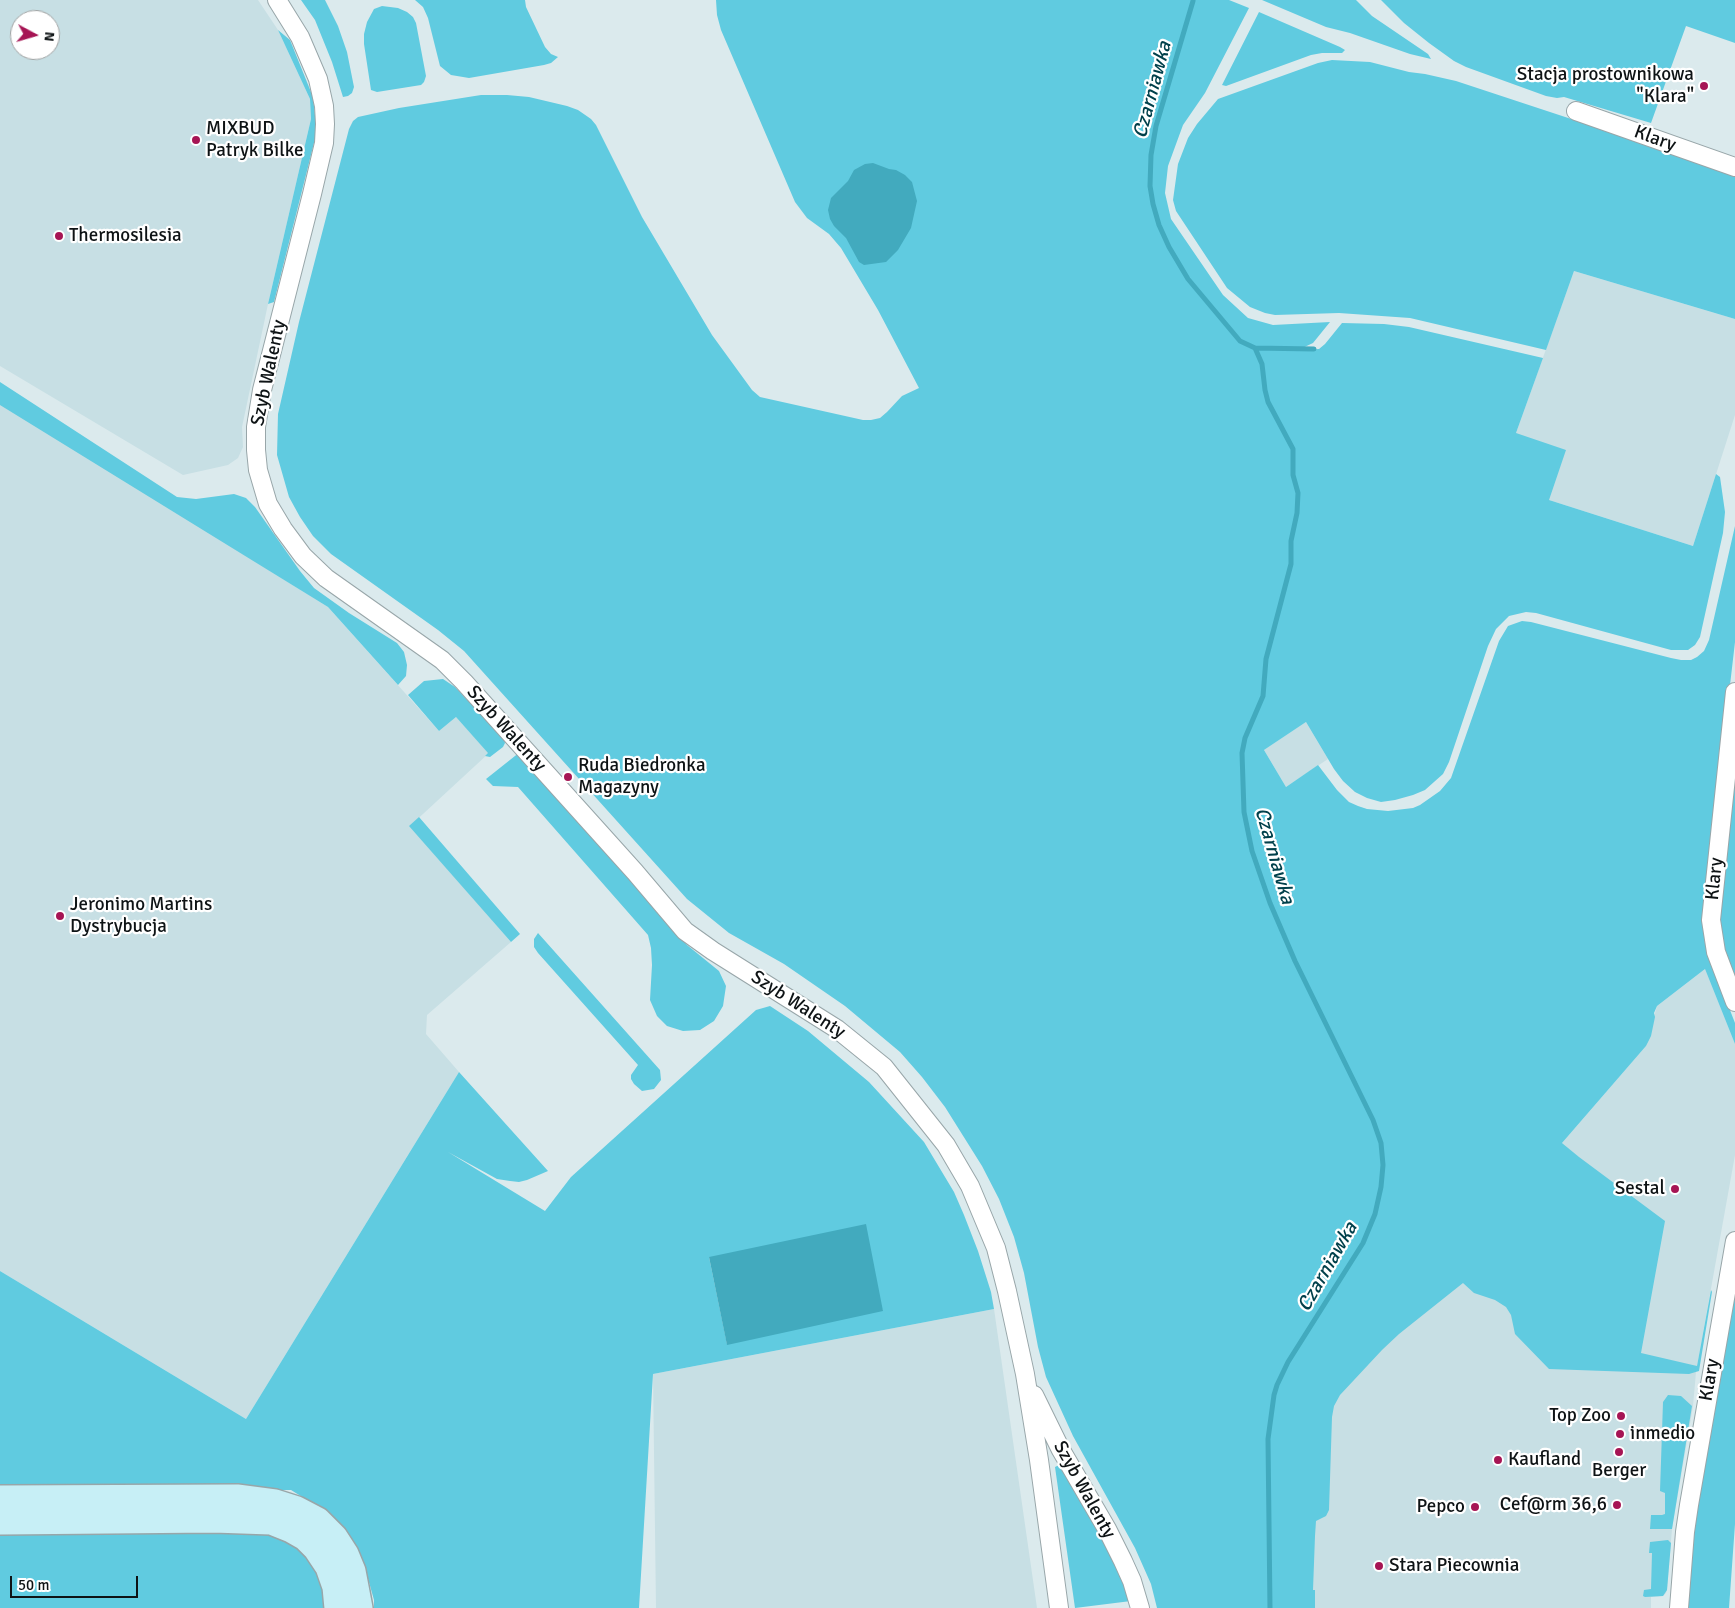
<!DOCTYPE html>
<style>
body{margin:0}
#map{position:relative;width:1735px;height:1608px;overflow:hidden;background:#dbeaed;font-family:Signika,sans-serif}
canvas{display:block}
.north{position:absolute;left:10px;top:10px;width:50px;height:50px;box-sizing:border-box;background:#fff;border:1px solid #9fa1a1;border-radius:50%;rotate:96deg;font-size:14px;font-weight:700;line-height:20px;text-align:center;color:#0e1315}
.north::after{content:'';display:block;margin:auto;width:18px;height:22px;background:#a61554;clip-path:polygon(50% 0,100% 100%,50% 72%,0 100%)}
.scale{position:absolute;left:10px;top:1576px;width:128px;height:22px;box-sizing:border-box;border:2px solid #0e1315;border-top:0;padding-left:6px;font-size:15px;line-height:18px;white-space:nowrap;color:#0e1315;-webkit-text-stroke:4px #fff;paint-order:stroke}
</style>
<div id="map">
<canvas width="1735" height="1608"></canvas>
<div class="north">N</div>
<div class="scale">50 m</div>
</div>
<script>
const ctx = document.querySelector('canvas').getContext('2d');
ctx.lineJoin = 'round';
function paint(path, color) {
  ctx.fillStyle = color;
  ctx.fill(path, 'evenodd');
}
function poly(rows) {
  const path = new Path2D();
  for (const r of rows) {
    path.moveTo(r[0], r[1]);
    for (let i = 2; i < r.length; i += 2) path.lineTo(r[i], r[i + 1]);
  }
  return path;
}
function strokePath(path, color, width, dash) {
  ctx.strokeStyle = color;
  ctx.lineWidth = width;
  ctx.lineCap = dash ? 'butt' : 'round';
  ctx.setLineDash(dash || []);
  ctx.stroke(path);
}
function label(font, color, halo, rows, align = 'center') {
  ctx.font = font + ' Signika,sans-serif';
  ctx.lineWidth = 4.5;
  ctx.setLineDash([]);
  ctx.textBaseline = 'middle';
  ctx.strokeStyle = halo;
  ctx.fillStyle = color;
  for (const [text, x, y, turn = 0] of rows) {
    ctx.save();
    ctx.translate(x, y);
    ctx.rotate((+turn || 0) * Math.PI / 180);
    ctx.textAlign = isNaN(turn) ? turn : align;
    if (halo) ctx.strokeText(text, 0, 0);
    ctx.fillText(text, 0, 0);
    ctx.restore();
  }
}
paint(poly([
 [0,0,258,0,278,30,310,99,311,119,268,304,242,427,243,447,238,458,228,465,183,475,0,366],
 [20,20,50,20,50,50,20,50],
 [1574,271,1735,319,1735,415,1693,546,1549,500,1516,433],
 [0,402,328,607,439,731,456,717,489,753,410,826,511,942,427,1015,426,1034,459,1072,246,1419,0,1271],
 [1306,722,1328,759,1286,787,1264,750],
 [1705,969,1735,1044,1735,1155,1696,1372,1693,1406,1672,1529,1667,1590,1666,1593,1663,1596,1651,1597,1651,1608,1306,1608,1311,1422,1426,1301,1578,1157,1562,1143,1646,1046,1657,1006],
 [994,1309,1037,1608,656,1608,653,1374]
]), '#c7dfe4');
paint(poly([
 [301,0,325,0,338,26,347,52,354,87,352,93,348,96,343,97,332,62,315,20],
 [415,0,525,0,526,7,545,47,551,54,558,57,551,63,544,65,469,78,451,75,440,66,428,18,423,7],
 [716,0,1229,0,1249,8,1205,93,1183,125,1168,166,1165,193,1171,219,1223,295,1248,318,1273,325,1330,322,1313,343,1298,350,1319,349,1325,344,1342,323,1384,324,1409,327,1543,358,1516,433,1566,450,1549,500,1693,546,1716,474,1720,477,1725,512,1723,533,1700,637,1695,645,1688,650,1671,650,1536,613,1526,612,1509,616,1496,629,1488,646,1449,762,1443,774,1425,790,1413,795,1395,800,1381,802,1367,798,1355,792,1343,781,1334,769,1306,722,1264,750,1286,787,1318,765,1337,790,1349,802,1358,806,1367,809,1388,811,1413,808,1420,805,1440,791,1451,778,1499,641,1508,626,1522,621,1531,622,1671,658,1681,660,1691,660,1697,657,1704,651,1709,640,1735,526,1735,642,1703,918,1705,944,1710,959,1735,1023,1735,1044,1705,969,1657,1006,1654,1013,1655,1017,1651,1036,1646,1046,1562,1143,1579,1157,1665,1221,1641,1353,1697,1366,1711,1290,1712,1292,1699,1371,1689,1374,1549,1369,1515,1334,1511,1315,1506,1307,1495,1300,1474,1293,1463,1283,1399,1334,1382,1350,1340,1395,1334,1406,1332,1417,1329,1510,1326,1516,1316,1521,1315,1536,1313,1590,1315,1590,1315,1608,1157,1608,1151,1584,1135,1548,1073,1436,1046,1377,1038,1347,1024,1273,1014,1237,999,1199,982,1166,945,1107,922,1077,900,1052,845,1006,784,964,729,933,687,899,464,651,438,630,331,554,313,536,300,517,289,497,277,455,278,414,299,322,349,129,353,121,358,117,399,108,481,95,507,95,529,97,567,106,578,110,591,119,596,125,642,217,712,335,752,390,760,397,863,420,871,420,880,418,887,412,902,396,919,388,878,310,841,248,829,234,807,218,795,202,721,30,717,15],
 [1262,0,1356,0,1372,16,1428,54,1431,59,1410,54,1350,33,1326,27],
 [1381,0,1735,0,1735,43,1686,26,1651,123,1564,97,1557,98,1546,96,1466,67,1454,61,1429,43,1404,23],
 [382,6,398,8,407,12,413,17,416,23,426,76,424,82,421,85,377,92,371,90,364,44,364,34,367,22,374,9],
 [1259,12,1340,47,1345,50,1342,53,1322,53,1311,55,1226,86,1222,85],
 [278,30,290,40,313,97,316,125,315,139,275,298,274,302,268,304,311,119,310,99],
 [1332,60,1370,62,1409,72,1425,74,1456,81,1735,173,1735,319,1574,271,1546,350,1410,318,1339,313,1275,315,1265,313,1250,307,1227,288,1176,211,1173,200,1178,164,1188,138,1197,124,1218,99,1318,63],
 [0,382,177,497,196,499,234,494,246,498,255,507,300,571,314,588,349,613,397,643,404,652,407,665,406,676,398,685,328,607,0,405],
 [443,679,455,687,504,739,505,743,503,747,490,757,485,756,488,753,456,717,439,731,408,695,424,681],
 [520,752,687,945,719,971,726,986,723,1006,714,1021,700,1030,683,1031,667,1026,657,1016,650,1000,652,965,651,948,648,935,518,787,493,786,486,779],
 [1735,767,1735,980,1726,956,1719,918],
 [419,817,520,934,511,942,409,826],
 [538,933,660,1070,661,1080,654,1089,642,1091,634,1084,631,1079,631,1075,638,1065,538,953,534,947,534,939],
 [770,1006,808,1031,869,1082,924,1142,954,1192,964,1215,978,1251,991,1292,994,1309,653,1374,639,1608,374,1608,374,1600,367,1575,358,1552,343,1526,325,1511,291,1490,0,1490,0,1271,246,1419,459,1072,548,1171,527,1180,519,1182,510,1181,497,1179,448,1152,545,1211,571,1177,756,1010],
 [709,1257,883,1310,727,1344],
 [1735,1286,1735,1524,1729,1608,1687,1608,1693,1522],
 [1668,1395,1681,1396,1692,1406,1672,1529,1650,1529,1651,1515,1662,1515,1665,1514,1665,1493,1660,1491,1663,1402],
 [1061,1464,1103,1532,1131,1601,1075,1608,1055,1467],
 [0,1529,272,1532,311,1556,330,1608,0,1608],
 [1668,1540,1671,1543,1667,1590,1663,1596,1645,1597,1643,1596,1644,1590,1651,1589,1652,1553,1649,1553,1650,1542]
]), '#60cbe0');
paint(poly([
 [873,163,889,169,896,170,905,175,912,182,917,201,911,228,898,250,886,262,864,265,859,262,846,238,834,226,830,219,828,210,831,198,848,181,854,170,865,164],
 [866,1224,883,1311,727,1345,709,1257]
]), '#42aabe');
strokePath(poly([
 [1193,1,1156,126,1151,155,1150,186,1153,204,1159,225,1169,247,1188,279,1240,341,1255,348,1262,364,1265,390,1268,402,1293,449,1293,475,1298,493,1297,513,1291,541,1291,564,1266,659,1263,696,1245,738,1242,753,1244,812,1252,851,1270,903,1295,961,1373,1120,1381,1143,1383,1165,1381,1187,1375,1214,1363,1243,1288,1362,1277,1385,1274,1395,1268,1439,1270,1608],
 [1255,348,1314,349]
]), '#42aabe', 5);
const minor = poly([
 [277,0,300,37,318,79,324,106,325,124,324,143,312,194,262,390,256,427,256,450,258,470,268,504,283,529,303,556,326,578,442,660,464,682,635,872,685,931,713,951,837,1029,884,1067,946,1145,970,1186,996,1248,1007,1291,1025,1374,1039,1460,1059,1608],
 [1576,111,1735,167],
 [1735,692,1711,920,1716,952,1735,1002],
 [1034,1395,1061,1450,1107,1529,1123,1561,1132,1581,1140,1608],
 [1679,1608,1685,1532,1689,1505,1735,1241]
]);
const secondary = poly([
 [0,1498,237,1497,275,1502,297,1509,318,1520,335,1537,346,1554,353,1571,360,1608],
 [0,1522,214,1520,271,1522,291,1530,305,1538,316,1549,328,1567,335,1587,337,1608]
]);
strokePath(minor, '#98a6a9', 20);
strokePath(secondary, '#98a6a9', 28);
strokePath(minor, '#fff', 18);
strokePath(secondary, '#c7eff6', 25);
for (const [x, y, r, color] of [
 [1704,86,5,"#a61554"],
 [196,140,5,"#a61554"],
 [59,236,5,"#a61554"],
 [568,777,5,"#a61554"],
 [60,916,5,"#a61554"],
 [1675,1189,5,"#a61554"],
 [1621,1416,5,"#a61554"],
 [1620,1434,5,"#a61554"],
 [1619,1452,5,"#a61554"],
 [1498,1460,5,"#a61554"],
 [1617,1505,5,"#a61554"],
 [1475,1507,5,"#a61554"],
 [1379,1566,5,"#a61554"]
]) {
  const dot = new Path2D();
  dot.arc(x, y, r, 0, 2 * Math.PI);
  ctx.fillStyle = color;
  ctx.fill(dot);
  strokePath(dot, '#fff', 2);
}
label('19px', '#0e1315', '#fff', [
 ["Stacja prostownikowa",1694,75,"right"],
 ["\"Klara\"",1694,97,"right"],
 ["MIXBUD",206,129],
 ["Patryk Bilke",206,151],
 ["Thermosilesia",69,236],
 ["Ruda Biedronka",578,766],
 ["Magazyny",578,788],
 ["Jeronimo Martins",70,905],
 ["Dystrybucja",70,927],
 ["Sestal",1665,1189,"right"],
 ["Top Zoo",1611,1416,"right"],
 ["inmedio",1630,1434],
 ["Kaufland",1508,1460],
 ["Berger",1619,1471,"center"],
 ["Cef@rm 36,6",1607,1505,"right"],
 ["Pepco",1465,1507,"right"],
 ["Stara Piecownia",1389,1566]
], 'left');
label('19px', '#0e1315', '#fff', [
 ["Klary",1655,139,20],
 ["Szyb Walenty",269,373,-78],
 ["Szyb Walenty",506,729,48],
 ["Klary",1715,879,-84],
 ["Szyb Walenty",798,1005,33],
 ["Klary",1710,1380,-80],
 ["Szyb Walenty",1084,1490,61]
]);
label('italic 20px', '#00404b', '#fff', [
 ["Czarniawka",1153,90,-75],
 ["Czarniawka",1274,856,74],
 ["Czarniawka",1328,1267,-60]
]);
</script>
